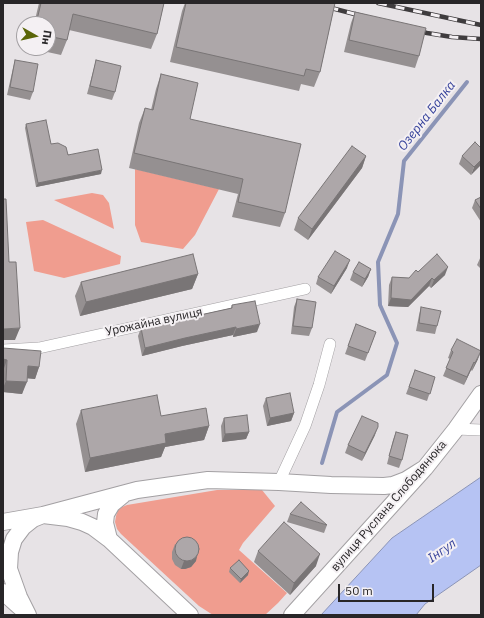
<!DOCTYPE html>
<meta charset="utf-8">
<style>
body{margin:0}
#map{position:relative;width:484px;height:618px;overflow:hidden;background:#e7e3e6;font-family:"IBM Plex Sans",sans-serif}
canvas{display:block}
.frame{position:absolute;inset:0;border:4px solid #282628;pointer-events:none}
.north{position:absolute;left:16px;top:16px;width:40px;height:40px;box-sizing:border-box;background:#f4f0f3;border:1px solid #a29fa2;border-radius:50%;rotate:98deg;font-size:11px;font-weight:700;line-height:16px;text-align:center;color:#282628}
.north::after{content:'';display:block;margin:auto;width:14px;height:18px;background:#5a6508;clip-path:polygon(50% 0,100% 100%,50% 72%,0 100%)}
.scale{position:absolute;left:338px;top:584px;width:96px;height:18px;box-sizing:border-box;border:2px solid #282628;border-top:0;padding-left:5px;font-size:12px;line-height:14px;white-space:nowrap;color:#282628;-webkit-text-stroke:3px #f4f0f3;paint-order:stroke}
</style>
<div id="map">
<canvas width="484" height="618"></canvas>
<div class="frame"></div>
<div class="north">Пн</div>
<div class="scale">50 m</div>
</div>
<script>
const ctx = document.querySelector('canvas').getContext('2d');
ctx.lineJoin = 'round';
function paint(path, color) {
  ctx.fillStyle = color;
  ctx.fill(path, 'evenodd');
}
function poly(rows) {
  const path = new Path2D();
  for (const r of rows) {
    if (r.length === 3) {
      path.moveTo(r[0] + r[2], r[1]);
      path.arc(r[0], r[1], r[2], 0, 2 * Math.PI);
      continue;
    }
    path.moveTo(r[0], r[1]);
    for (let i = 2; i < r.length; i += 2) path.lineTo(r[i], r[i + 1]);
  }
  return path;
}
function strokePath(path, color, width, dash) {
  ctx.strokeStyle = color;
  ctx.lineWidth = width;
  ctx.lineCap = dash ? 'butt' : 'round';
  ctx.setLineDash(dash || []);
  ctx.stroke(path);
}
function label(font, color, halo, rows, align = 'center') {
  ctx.font = font + ' "IBM Plex Sans",sans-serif';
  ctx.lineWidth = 4;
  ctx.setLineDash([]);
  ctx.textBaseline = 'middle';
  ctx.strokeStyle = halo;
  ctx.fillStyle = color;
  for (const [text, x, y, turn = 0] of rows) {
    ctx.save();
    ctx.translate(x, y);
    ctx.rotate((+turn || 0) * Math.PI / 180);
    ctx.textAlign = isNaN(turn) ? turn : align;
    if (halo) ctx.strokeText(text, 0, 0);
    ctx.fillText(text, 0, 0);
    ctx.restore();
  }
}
paint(poly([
 [135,169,219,189,195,235,183,249,141,242,135,225],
 [92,193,103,195,109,203,114,229,54,200],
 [43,220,121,256,120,264,64,278,34,271,26,222],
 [217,490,262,490,275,506,243,543,239,550,287,593,278,603,265,615,213,615,199,606,121,534,117,529,115,522,116,516,118,510,122,507,127,505]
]), '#f09d8f');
const water = poly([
 [481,477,481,565,425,604,416,615,321,615,392,538,481,477]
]);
paint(water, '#b6c3f3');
strokePath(water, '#8b94b6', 1);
strokePath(poly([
 [322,463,337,412,387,375,397,343,380,305,378,262,398,214,404,161,467,82]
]), '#8b94b6', 4);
const street = poly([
 [3,350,39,348,305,289],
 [456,429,481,430],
 [279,482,305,426,319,385,330,344]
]);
const secondary = poly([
 [3,522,43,515,137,490,208,480,279,482,331,485,384,486,393,485,406,480,414,475,425,468],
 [109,539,105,523,106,514,112,504,123,495],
 [3,592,21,608],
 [28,615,19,597,9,569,10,552,14,539,23,527,33,519,43,515,68,518,82,522,93,527,109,539,190,615],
 [292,615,425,468,456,429,481,394]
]);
strokePath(street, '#a3a0a3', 12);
strokePath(secondary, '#a3a0a3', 18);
strokePath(street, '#fff', 11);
strokePath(secondary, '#fff', 16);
const rail = poly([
 [312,3,366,17],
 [378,3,481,25],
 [414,30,427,33,452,37,481,39]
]);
strokePath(rail, '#3f3c3e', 4.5);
strokePath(rail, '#f4f0f3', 3, [9]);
paint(poly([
 [39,3,164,3,157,34,151,49,69,30,67,40,61,55,29,48,48,48,48,24,34,24],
 [185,3,335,3,320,72,314,87,301,84,299,91,170,62,182,11],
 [355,12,419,56,415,68,344,52,351,23],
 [15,60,33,92,30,100,7,95,13,68],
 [96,60,115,92,112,100,87,94,94,68],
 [161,74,190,119,285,213,280,227,232,217,238,194,129,168,139,123,145,108,151,110,156,89],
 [26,124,51,144,101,174,36,187,25,128],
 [481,148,471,175,459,164,462,156],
 [366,156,362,168,308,240,294,230,298,218],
 [481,197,481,222,472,208,475,200],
 [481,256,481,269,477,265],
 [347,268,331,294,316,284,318,277],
 [371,269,368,277,362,287,350,280,353,272],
 [198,274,192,289,80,316,75,296,81,282],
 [445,275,431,288,429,286,408,307,388,306,389,285,392,277,409,278],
 [297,299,312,328,309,336,291,334,294,307],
 [232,305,257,332,233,337,233,335,182,346,142,356,138,336,141,328,231,308],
 [421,307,437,326,435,334,416,331,419,315],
 [356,324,376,332,365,361,345,354],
 [3,348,39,367,35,379,27,378,22,394,3,392],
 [451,350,478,359,472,371,471,370,464,385,443,376,450,359,448,358],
 [415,370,435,377,427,401,406,394],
 [266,398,294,413,291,421,267,426,263,406],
 [81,410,161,416,209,426,204,440,165,447,161,457,85,472,76,424],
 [224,418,249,432,246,439,222,442,221,426],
 [396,432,402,460,399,468,387,464,393,440],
 [375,435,362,461,345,453,348,445],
 [290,514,327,525,324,533,287,522],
 [175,544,196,561,191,567,185,569,181,569,175,565,172,559,172,552],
 [258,551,316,566,290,595,254,562],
 [230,568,248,575,240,583,229,572]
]), '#959091');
paint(poly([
 [366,156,362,168,308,240,312,229],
 [481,160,481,165,471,175,474,167],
 [102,170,101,174,36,187,38,183],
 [350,260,347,268,331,294,334,286],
 [448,267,445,275,431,288,434,280],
 [371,269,368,277,362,287,365,279],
 [198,274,192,289,80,316,86,302],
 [432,278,429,286,408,307,388,306,391,298],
 [260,324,257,332,233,337,236,329],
 [236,327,233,335,182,346,142,356,145,348,185,338],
 [20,328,15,340,3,340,3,329],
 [481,352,478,359,472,371,475,363],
 [3,359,7,360,3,371],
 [474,362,471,370,464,385,467,377],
 [28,366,39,367,35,379,24,378],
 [6,381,27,382,22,394,3,392,3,388],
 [294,413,291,421,267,426,270,418],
 [209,426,204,440,165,447,161,457,85,472,90,458,165,434],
 [378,427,375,435,362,461,365,453],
 [249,432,246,439,222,442,225,434],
 [198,553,196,561,191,567,185,569,181,569,184,561],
 [320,554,316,566,290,595,294,583],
 [249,571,248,575,240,583,241,579]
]), '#797576');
const building = poly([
 [41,3,164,3,157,34,73,14,67,40,48,36,48,24,36,24,41,3],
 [186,3,335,3,320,72,306,69,304,76,176,47,186,3],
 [355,12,426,28,419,56,349,40,355,12],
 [15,60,38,64,33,92,10,87,15,60],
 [96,60,121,66,115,92,90,86,96,60],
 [161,74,198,83,190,119,301,144,285,213,238,202,243,179,134,153,145,108,153,110,161,74],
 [46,120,51,144,58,143,66,147,68,155,98,149,102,170,38,183,26,124,46,120],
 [475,142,481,148,481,160,474,167,462,156,475,142],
 [352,146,366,156,312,229,298,218,352,146],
 [481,197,481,209,475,200,481,197],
 [3,199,6,199,9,262,16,262,20,328,3,329,3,199],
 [335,251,350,260,334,286,318,277,335,251],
 [193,254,198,274,86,302,81,282,193,254],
 [437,254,448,267,434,280,432,278,411,300,391,298,392,277,409,278,416,270,418,272,437,254],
 [359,262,371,269,365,279,353,272,359,262],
 [297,299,316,302,312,328,293,326,297,299],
 [255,301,260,324,236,329,236,327,185,338,145,348,141,328,232,308,232,305,255,301],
 [421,307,441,311,437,326,419,323,421,307],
 [356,324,376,332,368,353,348,346,356,324],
 [457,339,481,351,475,363,474,362,467,377,446,368,453,352,451,350,457,339],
 [3,348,41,351,39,367,28,366,27,382,6,381,7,360,3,359,3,348],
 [415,370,435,377,430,394,409,387,415,370],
 [290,393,294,413,270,418,266,398,290,393],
 [157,395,161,416,206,408,209,426,165,434,166,443,90,458,81,410,157,395],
 [247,415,249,432,225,434,224,418,247,415],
 [362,416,378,423,378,427,365,453,348,445,362,416],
 [396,432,408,435,402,460,389,456,396,432],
 [301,502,327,525,290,514,301,502],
 [284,522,320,554,294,583,258,551,284,522],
 [187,549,12],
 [239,560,249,571,241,579,230,568,239,560]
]);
paint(building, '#ada7a9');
strokePath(building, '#797576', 1);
label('12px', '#282628', '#f4f0f3', [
 ["Урожайна вулиця",154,322,-12],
 ["вулиця Руслана Слободянюка",389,506,-49]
]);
label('italic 13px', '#36429b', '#f4f0f3', [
 ["Озерна Балка",427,116,-52],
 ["Інгул",442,551,-35]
]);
</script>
